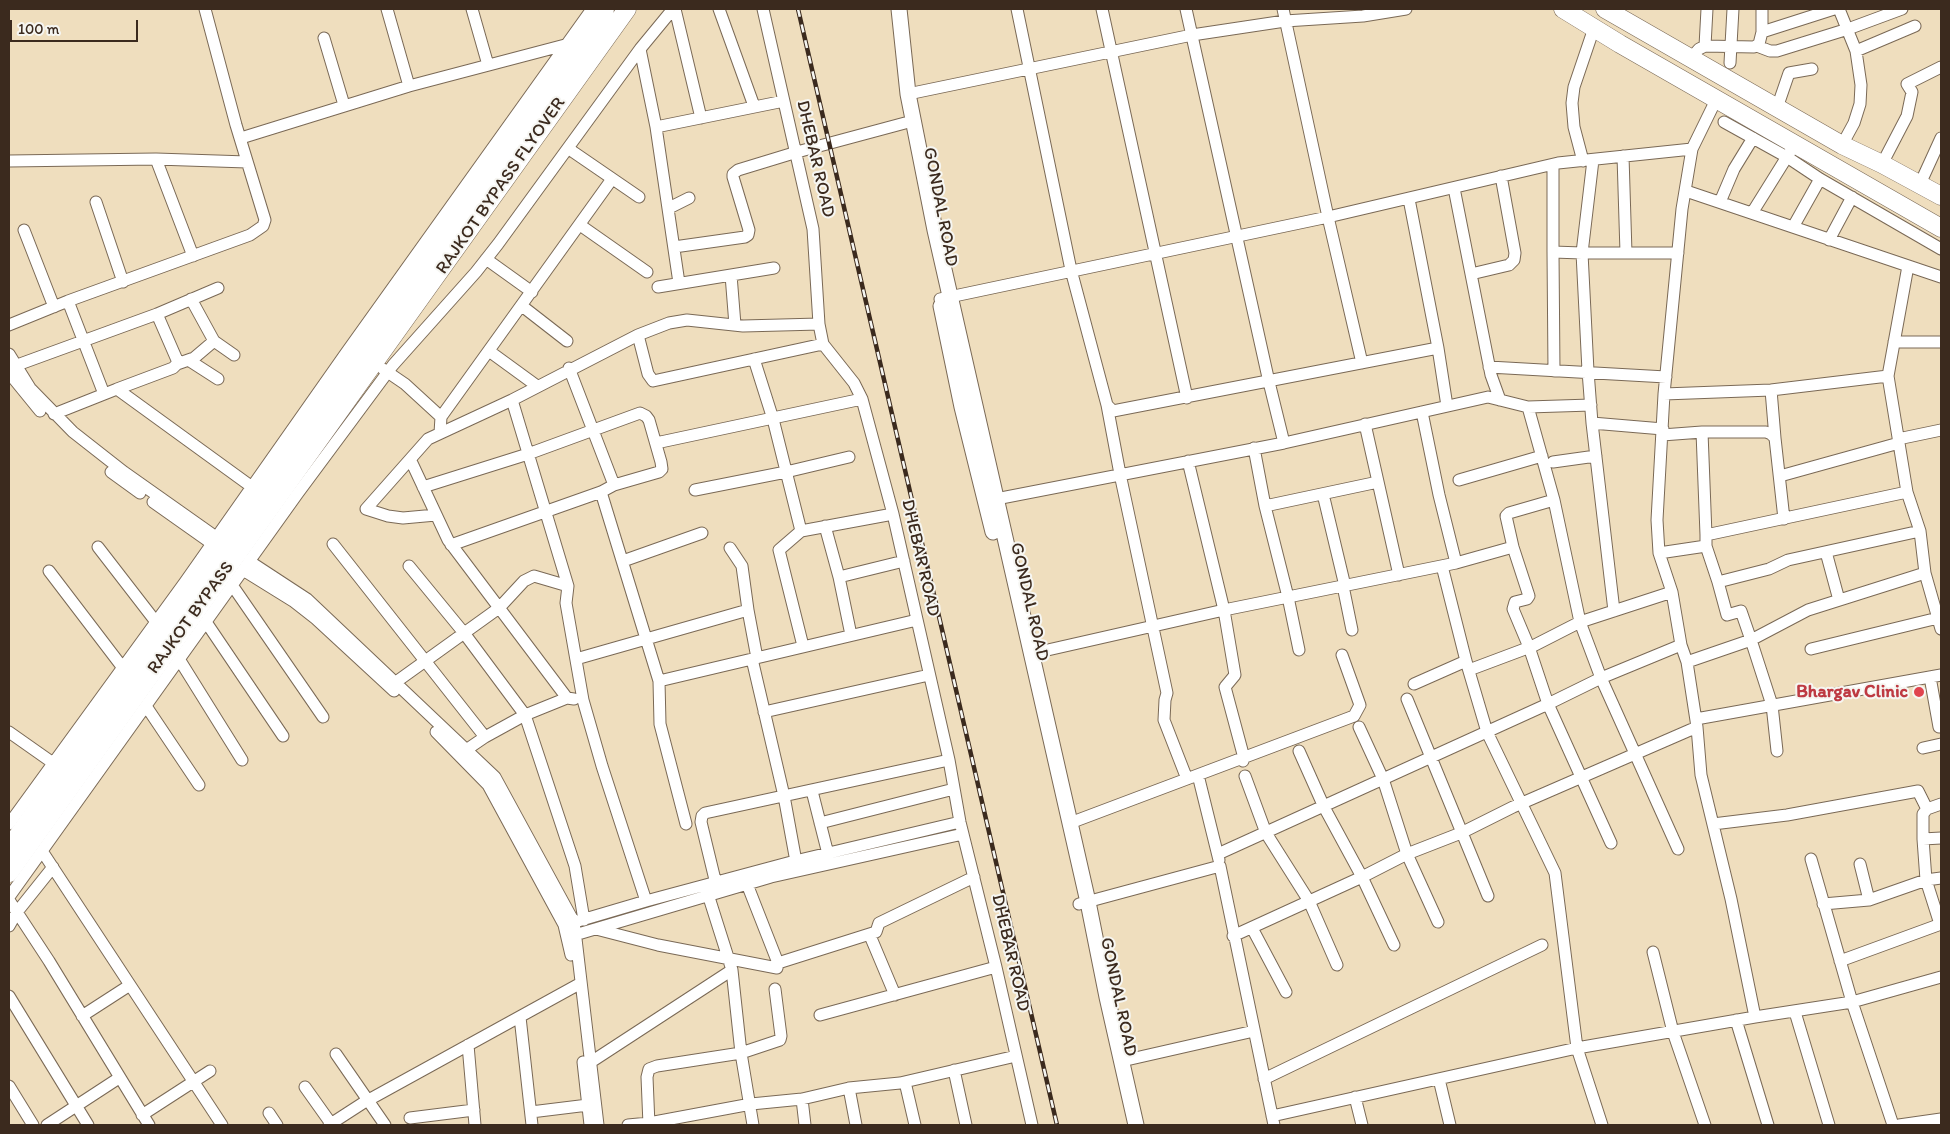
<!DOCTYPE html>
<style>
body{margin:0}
#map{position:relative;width:1950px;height:1134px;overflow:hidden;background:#efdebe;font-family:Itim,sans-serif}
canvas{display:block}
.frame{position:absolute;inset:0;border:10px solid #3b2a1e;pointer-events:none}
.scale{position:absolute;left:10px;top:20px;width:128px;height:22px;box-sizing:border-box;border:2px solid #3b2a1e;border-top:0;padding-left:6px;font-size:15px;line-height:18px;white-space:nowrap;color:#3b2a1e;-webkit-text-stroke:4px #f6f6f2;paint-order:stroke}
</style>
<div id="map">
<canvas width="1950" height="1134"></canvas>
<div class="frame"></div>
<div class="scale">100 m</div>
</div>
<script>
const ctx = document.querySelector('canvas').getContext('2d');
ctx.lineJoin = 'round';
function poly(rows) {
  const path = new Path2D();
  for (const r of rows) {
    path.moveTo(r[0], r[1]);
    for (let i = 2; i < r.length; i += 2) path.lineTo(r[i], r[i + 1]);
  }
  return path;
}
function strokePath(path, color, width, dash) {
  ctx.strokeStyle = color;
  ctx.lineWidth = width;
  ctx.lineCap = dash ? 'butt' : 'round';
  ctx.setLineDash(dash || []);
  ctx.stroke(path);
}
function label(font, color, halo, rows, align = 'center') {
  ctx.font = font + ' Itim,sans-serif';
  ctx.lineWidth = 4;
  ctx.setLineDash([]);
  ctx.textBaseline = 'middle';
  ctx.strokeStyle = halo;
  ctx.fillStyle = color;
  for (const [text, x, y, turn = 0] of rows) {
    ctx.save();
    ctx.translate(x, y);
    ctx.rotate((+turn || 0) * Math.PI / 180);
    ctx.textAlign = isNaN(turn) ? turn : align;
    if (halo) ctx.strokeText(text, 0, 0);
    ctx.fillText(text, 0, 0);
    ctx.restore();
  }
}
const minor = poly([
 [387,9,409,86],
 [472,9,488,65],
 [675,9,701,118],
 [719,9,754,106],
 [763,9,813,229,819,324,823,344,854,383,862,399,893,514,949,760,960,822,996,967,1032,1125],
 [1017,9,1071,270,1107,405,1113,411,1438,348],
 [1102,9,1187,398],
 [1186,9,1269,382,1284,443],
 [1283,9,1328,217,1362,363],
 [1839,9,1856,51,1861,85,1860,104,1854,123,1842,145],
 [1762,32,1834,9],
 [324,38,344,105],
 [1705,46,1707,9],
 [1757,46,1770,51,1777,51,1848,29,1902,9],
 [640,49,656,127,679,283],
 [1856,51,1915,26],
 [1690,59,1699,49,1705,46,1754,47,1759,44,1762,32,1762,9],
 [1730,63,1733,9],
 [908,94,1192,35,1285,21,1363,16,1406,9],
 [1716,100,1692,149,1682,209,1664,394,1657,520,1659,553,1672,592,1681,645,1687,662,1697,727,1701,775,1731,899,1755,1017],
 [1777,108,1789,73,1812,69],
 [1724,122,1787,157,1820,179,1941,249],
 [656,127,784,101],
 [241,138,409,86,565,45],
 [569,149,639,197],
 [1623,156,1626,253],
 [156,159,193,256],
 [1593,160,1582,253,1678,253],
 [9,161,156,159,247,162],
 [1583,161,1574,127,1572,103,1574,87,1594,28],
 [1882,164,1907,116,1912,92,1907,84,1941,67],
 [1553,165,1553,252,1582,253,1588,371,1592,423,1663,429],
 [1920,184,1941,138],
 [1454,188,1491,375,1500,400],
 [1686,191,1941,277],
 [1409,199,1438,348,1447,406],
 [96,202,123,282],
 [1720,202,1734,169,1753,138],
 [669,208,689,198],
 [1752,213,1790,152],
 [580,225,647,272],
 [1793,227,1820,179],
 [24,230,54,307],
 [1829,240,1852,197],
 [674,247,745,237,748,235,749,230,733,177,733,174,738,170,797,152,905,123],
 [1553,252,1554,371],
 [486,259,532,292],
 [1908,266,1888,376,1907,492,1920,531,1925,573,1941,629],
 [1471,274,1509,265,1514,260,1515,253,1501,176],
 [731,275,735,325],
 [658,287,774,268],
 [191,299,214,341,234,355],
 [940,299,1328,217,1558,163,1692,149],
 [68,301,104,394],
 [522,306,567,341],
 [9,325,68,301,250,235,263,226,265,220,236,125,205,9],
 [638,335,648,374,653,381,823,344],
 [1894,342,1941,342],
 [489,351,537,386],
 [9,354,30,388,73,432,124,472,216,537],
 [754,359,773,419,801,531],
 [190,361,218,379],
 [177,364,194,358,214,341],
 [1489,367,1666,377],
 [9,368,157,314,218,288],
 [569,368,614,485],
 [383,369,405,384,441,417],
 [9,373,40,411],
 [117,389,173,368,177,364,177,360,157,314],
 [1771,390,1775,438],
 [1664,394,1771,390,1888,376],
 [512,400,568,586,566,603,583,700,602,766,646,901],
 [1107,405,1120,474,1167,693,1165,700,1164,720,1187,779],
 [1528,407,1554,500,1580,622,1601,678,1678,849],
 [1422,412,1439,495,1456,563],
 [54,414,117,389,252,487],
 [1592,423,1614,611],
 [1365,424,1399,575],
 [1702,432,1706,535],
 [440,433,441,417,612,179],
 [1662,435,1702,432,1766,432,1771,434,1775,438,1784,519],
 [1898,439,1941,430],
 [656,443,862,399],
 [1254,448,1265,506,1288,597,1299,650],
 [411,461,448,540,567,698],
 [1188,461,1224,610,1235,675,1225,687,1244,758,1243,761],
 [1553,462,1596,456],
 [111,472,140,493],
 [1780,476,1899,443],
 [1459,480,1542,456],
 [423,487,528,454,640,413,646,416,649,420,661,462,662,469,659,472,614,485,601,492,451,545],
 [695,490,786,472,849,457],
 [601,492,659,681,660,724,686,824],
 [1323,494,1345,586],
 [996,499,1284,443,1488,397,1528,407,1591,405],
 [1554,500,1509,513,1506,516,1513,547,1529,596,1527,599,1515,602,1513,609,1529,647,1548,704,1611,843],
 [153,502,211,543],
 [1265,506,1378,482],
 [436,515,403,518,388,516,366,509,428,439,512,400,638,335,669,323,687,320,743,326,819,324],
 [825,526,839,577,851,635],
 [333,544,485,737],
 [1706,546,1718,582,1769,569,1788,560,1920,531],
 [98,547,156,622],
 [730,548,742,566,748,610],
 [1826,552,1839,600],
 [1659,553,1706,546,1706,535,1907,492],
 [249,561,307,599,495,777,574,922,598,1125],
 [623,561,702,533],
 [409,566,464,633,525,715,575,866,584,920],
 [1442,566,1466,661,1487,732,1555,873,1577,1048,1602,1125],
 [243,570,293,601,316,619,394,691],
 [49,571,123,668],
 [839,577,904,561],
 [1718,582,1727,615,1741,611,1751,640,1772,705,1777,751],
 [232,585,323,717],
 [1343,586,1352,630],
 [206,622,283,736],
 [803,646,779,550,801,531,893,514],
 [1811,649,1938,618],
 [1030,654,1224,610,1456,563,1513,547],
 [179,659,242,760],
 [576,659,748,610,757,658],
 [752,659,784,796,797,867],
 [1687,662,1751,640,1808,610,1925,573],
 [1469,670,1533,646,1580,622,1672,592],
 [1930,677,1939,727,1941,726],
 [659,681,917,620],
 [396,682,499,608,524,581,534,576,568,586],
 [1414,684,1466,661],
 [1407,699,1488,896],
 [146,706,199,785],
 [764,712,929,675],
 [1696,719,1941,675],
 [1359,727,1383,779,1407,854,1438,922],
 [9,732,53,763],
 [436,732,488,785,564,925,571,955],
 [1923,748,1941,744],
 [466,750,485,737,525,715,567,698,574,699],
 [1299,751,1324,807,1362,877,1394,945],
 [1198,775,1219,860],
 [1245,776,1266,833,1309,901,1337,965],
 [812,791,828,854],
 [820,823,954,789],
 [1070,823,1354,716,1360,705,1342,655],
 [9,824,185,582,346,353,592,9],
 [1713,824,1787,815,1918,791,1927,809],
 [1923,839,1941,838],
 [42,851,222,1125],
 [1218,854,1548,704,1601,678,1681,645],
 [1811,859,1852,1002,1941,977],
 [1860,864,1869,900],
 [706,888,732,970,741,1053,753,1125],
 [717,888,701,822,702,816,705,813,949,760],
 [9,897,298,493,393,365,476,272,498,244,640,49,673,9],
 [9,900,49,961,149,1125],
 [1079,904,1220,866,1274,1125],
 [1823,904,1869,900,1926,880,1941,878],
 [568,924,646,901,795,861,960,822],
 [1940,924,1926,880,1923,839,1923,814,1927,809,1941,804],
 [9,926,17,912,53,867],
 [1252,928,1286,992],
 [596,929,658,945,777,968,778,963,747,884],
 [1233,936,1362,877,1407,854,1461,833,1513,807,1697,727],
 [568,937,771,877,963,834],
 [871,938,895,995],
 [1653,952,1673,1032,1705,1125],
 [1840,961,1941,924],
 [778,963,876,932,879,923,974,877],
 [9,996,88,1125],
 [1795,1012,1829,1125],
 [820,1015,996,967],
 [82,1016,130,985],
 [520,1017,532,1125],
 [1736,1020,1768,1125],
 [468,1045,475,1125],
 [336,1054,385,1125],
 [1122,1061,1254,1031],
 [583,1062,590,1125],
 [591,1062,732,970],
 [954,1070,966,1125],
 [1264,1079,1542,945],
 [1439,1079,1450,1125],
 [905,1082,915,1125],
 [9,1086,33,1125],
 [305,1087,332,1125],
 [849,1088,856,1125],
 [1355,1097,1362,1125],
 [802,1099,805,1125],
 [531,1112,588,1105],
 [269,1113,277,1125],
 [142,1115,210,1071],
 [1272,1116,1577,1048,1755,1017,1852,1002,1893,1125],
 [410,1118,474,1110],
 [47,1125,119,1078],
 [329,1125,363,1103,581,983],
 [628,1125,649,1123,751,1104,802,1099,849,1088,900,1083,1016,1056],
 [649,1125,647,1077,649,1069,657,1066,741,1053,780,1040,781,1036,775,989],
 [1899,1125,1941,1119]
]);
const major = poly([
 [899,9,908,94,935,230,1088,902,1107,997,1136,1125],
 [941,306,962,407,993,532]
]);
const highway = poly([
 [1563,9,1620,44,1941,228],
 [1605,9,1842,145,1882,164,1941,196],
 [9,848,210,567,605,9],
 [9,873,627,9]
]);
strokePath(minor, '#7a6956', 13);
strokePath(major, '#7a6956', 17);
strokePath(highway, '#7a6956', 19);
strokePath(minor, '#fff', 11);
strokePath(major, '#fff', 15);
strokePath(highway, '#fff', 18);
const rail = poly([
 [798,9,1057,1125]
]);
strokePath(rail, '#3b2a1e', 4.5);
strokePath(rail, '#f6f6f2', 2.5, [8]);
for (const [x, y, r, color] of [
 [1919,692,6,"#e0444e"]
]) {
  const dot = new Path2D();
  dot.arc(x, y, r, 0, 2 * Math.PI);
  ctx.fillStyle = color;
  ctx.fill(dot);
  strokePath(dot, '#f6f6f2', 2);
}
label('18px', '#3b2a1e', '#f6f6f2', [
 ["DHEBAR ROAD",815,159,77],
 ["RAJKOT BYPASS FLYOVER",501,186,-55],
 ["GONDAL ROAD",940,207,79],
 ["DHEBAR ROAD",920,558,77],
 ["GONDAL ROAD",1029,602,77],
 ["RAJKOT BYPASS",191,618,-54],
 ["DHEBAR ROAD",1010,953,77],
 ["GONDAL ROAD",1118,997,78]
]);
label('bold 18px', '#be3a42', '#f6f6f2', [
 ["Bhargav Clinic",1908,692]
], 'right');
</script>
